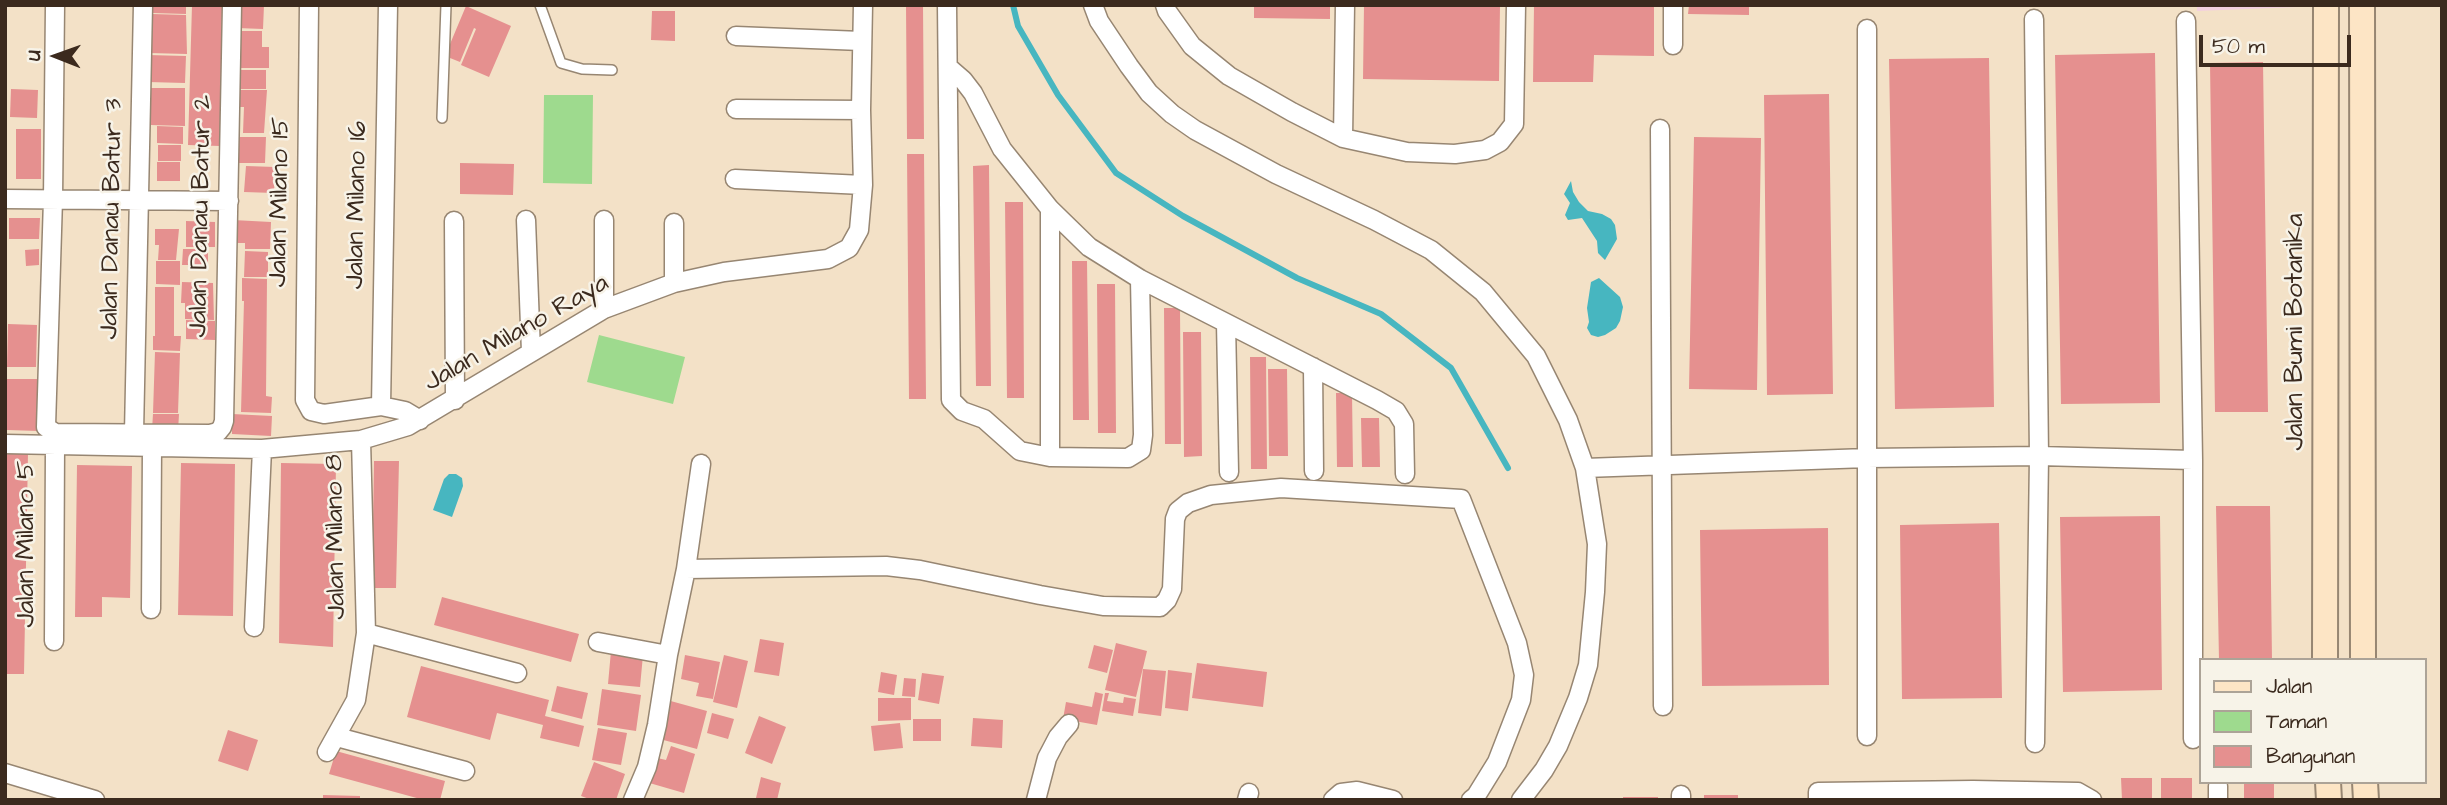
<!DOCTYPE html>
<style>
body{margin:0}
#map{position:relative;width:2447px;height:805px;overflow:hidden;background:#f3e1c7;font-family:"Architects Daughter",sans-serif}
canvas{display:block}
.frame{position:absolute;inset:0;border:7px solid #3b2a1e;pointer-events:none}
.legend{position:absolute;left:2199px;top:658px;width:228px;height:126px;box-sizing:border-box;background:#f7f3e8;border:2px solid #aca397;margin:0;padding:9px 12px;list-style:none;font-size:21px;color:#3b2a1e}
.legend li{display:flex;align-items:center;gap:14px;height:35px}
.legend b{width:35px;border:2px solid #aca397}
.north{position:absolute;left:21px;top:21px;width:70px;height:70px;-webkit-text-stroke:5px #f7f3e8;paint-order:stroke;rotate:271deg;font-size:19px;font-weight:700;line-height:28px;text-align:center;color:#3b2a1e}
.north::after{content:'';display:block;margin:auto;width:24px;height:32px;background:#3b2a1e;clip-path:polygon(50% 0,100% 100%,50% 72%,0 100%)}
.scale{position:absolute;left:2199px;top:35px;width:152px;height:32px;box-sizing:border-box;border:4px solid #3b2a1e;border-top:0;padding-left:9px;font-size:21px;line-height:24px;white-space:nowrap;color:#3b2a1e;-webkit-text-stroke:5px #f7f3e8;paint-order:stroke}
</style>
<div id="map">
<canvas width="2447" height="805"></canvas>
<div class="frame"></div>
<ul class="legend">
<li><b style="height:9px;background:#fde5c5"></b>Jalan</li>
<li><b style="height:19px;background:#9eda8e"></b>Taman</li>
<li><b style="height:19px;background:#e5908f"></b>Bangunan</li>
</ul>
<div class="north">U</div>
<div class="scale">50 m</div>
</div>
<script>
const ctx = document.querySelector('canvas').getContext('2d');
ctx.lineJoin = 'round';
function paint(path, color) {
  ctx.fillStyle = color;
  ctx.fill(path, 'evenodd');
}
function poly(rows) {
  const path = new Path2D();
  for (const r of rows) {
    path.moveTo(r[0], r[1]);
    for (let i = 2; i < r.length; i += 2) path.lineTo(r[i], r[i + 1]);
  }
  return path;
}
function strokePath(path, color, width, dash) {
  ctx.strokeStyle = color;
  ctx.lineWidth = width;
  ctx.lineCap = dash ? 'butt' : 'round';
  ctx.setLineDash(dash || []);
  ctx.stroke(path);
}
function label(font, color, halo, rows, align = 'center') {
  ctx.font = font + ' "Architects Daughter",sans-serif';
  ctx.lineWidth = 5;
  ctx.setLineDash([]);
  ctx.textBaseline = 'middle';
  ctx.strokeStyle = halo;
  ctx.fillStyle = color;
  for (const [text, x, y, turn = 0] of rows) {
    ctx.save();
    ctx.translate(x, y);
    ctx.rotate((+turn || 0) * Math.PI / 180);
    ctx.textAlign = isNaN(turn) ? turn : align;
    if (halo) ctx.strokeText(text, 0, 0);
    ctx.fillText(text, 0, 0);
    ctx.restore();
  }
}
paint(poly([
 [2197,5,2298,5,2298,7,2197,11]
]), '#f3cfdf');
paint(poly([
 [544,95,593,95,592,184,543,183],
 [599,335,685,357,673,404,587,382]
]), '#9eda8e');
paint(poly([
 [1571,181,1573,192,1579,202,1588,211,1602,214,1611,219,1615,225,1617,239,1605,260,1598,253,1597,241,1582,218,1568,220,1565,215,1570,203,1564,194],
 [1599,278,1620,297,1623,307,1620,321,1616,328,1605,335,1598,337,1591,335,1587,328,1589,322,1587,308,1591,282],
 [449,474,456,474,462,478,463,486,452,517,433,510,444,479]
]), '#47b6c0');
strokePath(poly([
 [1013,5,1018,26,1058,95,1116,173,1183,216,1297,278,1381,314,1451,368,1508,468]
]), '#47b6c0', 6);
paint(poly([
 [153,5,186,5,186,14,153,13],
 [192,5,222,5,220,146,188,145],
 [238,5,264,5,263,29,237,28],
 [906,5,923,5,924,139,907,139],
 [1254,5,1330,5,1330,19,1254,18],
 [1364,5,1500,5,1499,81,1363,79],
 [1534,5,1654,5,1654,56,1594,55,1593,82,1533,82],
 [1689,5,1749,5,1749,15,1688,14],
 [466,6,511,26,489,77,461,65,476,29,474,28,460,62,445,56],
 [652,11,675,11,675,41,651,40],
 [152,14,186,15,187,54,149,53],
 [237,31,262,31,262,47,269,47,269,68,235,68],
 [2155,53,2160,403,2061,404,2055,55],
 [148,55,186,56,185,83,148,82],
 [1989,58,1994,407,1895,409,1889,59],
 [2263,62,2268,412,2215,412,2210,63],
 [236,70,266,70,266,89,236,89],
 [149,88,185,88,185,126,151,125],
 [11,89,38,90,37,118,10,117],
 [238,90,267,90,264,133,243,133,244,107,238,107],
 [1829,94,1833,394,1767,395,1764,95],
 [157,126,183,127,183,144,157,143],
 [16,129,41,129,41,179,16,179],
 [236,137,266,137,265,163,235,163],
 [1694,137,1761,138,1757,390,1689,389],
 [158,145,181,145,181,161,158,161],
 [907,154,924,154,926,399,909,399],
 [157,162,180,162,180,181,157,181],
 [460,163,514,164,513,195,460,194],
 [989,165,991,386,976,386,973,166],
 [246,166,275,167,274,193,244,192],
 [1005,202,1023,202,1024,398,1007,398],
 [9,218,40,218,39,239,9,239],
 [233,220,271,222,270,249,245,249,245,243,233,243],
 [186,221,215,222,215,247,186,247],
 [155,229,179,229,176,260,158,260,159,245,155,245],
 [39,249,39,265,26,266,25,250],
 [183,249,208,249,208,265,182,265],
 [245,251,268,252,268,277,244,277],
 [156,261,180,261,180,285,156,284],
 [1072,261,1087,261,1089,420,1073,420],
 [242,278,267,279,266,396,272,397,271,413,241,412,244,301,242,301],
 [182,282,213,283,214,320,185,319,185,303,181,303],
 [1097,284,1115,284,1116,433,1098,433],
 [155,287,174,287,174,336,181,336,180,351,153,350,153,336,155,336],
 [1164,308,1180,308,1181,444,1165,444],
 [186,320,215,321,215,340,186,339],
 [8,324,37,325,36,367,7,367],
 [1183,332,1201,332,1202,456,1184,457],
 [155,352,180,353,178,413,153,413],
 [1250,357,1266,357,1267,469,1251,469],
 [1268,369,1287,369,1288,456,1269,456],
 [7,379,39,379,39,431,7,430],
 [1336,393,1352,393,1353,467,1337,467],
 [153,414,179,414,178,431,152,430],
 [232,414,272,416,271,436,232,434],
 [1361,418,1379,418,1380,467,1362,467],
 [5,453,28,453,24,674,5,674],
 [374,461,399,461,396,588,372,588],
 [181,463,235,464,233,616,178,615],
 [281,463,336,464,333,647,279,643],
 [77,465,132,466,130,598,102,597,102,617,75,617],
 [2216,506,2270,506,2272,660,2219,660],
 [2160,516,2162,690,2063,692,2060,517],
 [1999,523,2002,698,1902,699,1900,525],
 [1828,528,1829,685,1702,686,1700,530],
 [442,597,579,634,571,662,434,625],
 [760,639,784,643,779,676,754,672],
 [1116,643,1147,651,1136,697,1105,690],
 [1094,645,1113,650,1107,673,1088,668],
 [611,651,643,655,640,687,608,684],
 [685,655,720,662,713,699,696,696,699,683,681,679],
 [724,655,748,661,737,708,713,702],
 [1197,663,1267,672,1263,707,1192,698],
 [421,666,549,700,545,716,584,726,579,747,540,738,543,725,497,713,490,740,407,717],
 [1143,669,1166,671,1161,716,1138,713],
 [1168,670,1192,673,1188,711,1165,708],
 [881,672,897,675,894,695,878,692],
 [922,673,944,676,939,704,918,700],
 [904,678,916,679,915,697,902,696],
 [557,686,588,693,582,719,551,711],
 [602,689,641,695,636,731,597,725],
 [1095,692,1103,694,1097,725,1063,719,1066,702,1092,707],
 [1105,693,1109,693,1107,701,1123,703,1124,697,1136,699,1133,716,1102,711],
 [878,698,911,698,911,720,878,721],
 [667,700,707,711,697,749,656,738],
 [712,713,734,719,728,739,707,733],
 [759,716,786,727,772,764,745,753],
 [973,718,1003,720,1002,748,971,746],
 [913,719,941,719,941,741,913,741],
 [900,723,903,748,874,751,871,726],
 [598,728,627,733,621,765,592,760],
 [228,730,258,740,248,771,218,761],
 [671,746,695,754,684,793,646,782,653,757,666,760],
 [336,751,445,781,440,800,424,800,329,774],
 [594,762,625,774,616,800,592,800,581,796],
 [761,777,781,783,777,800,756,798],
 [2121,778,2152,778,2152,800,2122,800],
 [2161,778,2192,778,2192,800,2161,800],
 [2244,782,2274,782,2274,800,2244,800],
 [323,795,360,796,360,800,323,800],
 [1704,795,1738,795,1738,800,1704,800],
 [1623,797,1658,797,1658,800,1623,800]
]), '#e5908f');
const lane = poly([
 [540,5,561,63,582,69,612,70],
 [442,118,446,5]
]);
const street = poly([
 [55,5,53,199,46,427,55,433,210,434,218,432,222,427,224,421,232,5],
 [309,5,305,400,311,411,324,414,381,406,405,411,420,420],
 [947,5,951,400,962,411,984,419,1020,451,1050,457,1128,458,1141,450,1143,435,1140,279],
 [1093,5,1099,21,1129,66,1149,93,1172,114,1195,130,1276,174,1374,220,1431,250,1483,292,1536,356,1568,420,1585,468,1597,544,1595,592,1588,665,1578,698,1558,746,1544,770,1521,800],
 [1165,5,1167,11,1192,46,1229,76,1292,112,1343,138,1407,152,1455,154,1485,150,1500,142,1514,124,1516,5],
 [2034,19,2039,456,2035,743],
 [2186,21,2193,460,2193,739],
 [736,36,861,41],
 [1673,45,1673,5],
 [948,67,963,80,973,93,1002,149,1050,209,1089,247,1140,279,1377,400,1396,411,1404,424,1405,474],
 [736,109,861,110],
 [1660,129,1663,706],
 [1343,138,1345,5],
 [735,179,863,185],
 [5,199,229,201],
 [1050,209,1050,457],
 [526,220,531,352],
 [604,220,604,309],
 [454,221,455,400],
 [674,283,674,223],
 [1226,323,1229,472],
 [1313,367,1314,471],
 [381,406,388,5],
 [134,433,143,5],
 [5,444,262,449,361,440,408,426,604,309,674,283,724,272,828,259,849,248,859,230,863,185,861,110,863,5],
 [1585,468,1867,458,2039,456,2193,460],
 [686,569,886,566,920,570,1040,595,1103,606,1160,607,1167,600,1172,589,1175,519,1178,511,1188,503,1211,495,1281,488,1461,499,1517,643,1524,675,1521,700,1497,762,1476,796,1471,800],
 [151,609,152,447],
 [254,627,262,449],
 [366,633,517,673],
 [54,641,55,446],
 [598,642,668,655],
 [1867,736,1867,29],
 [337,737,465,771],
 [327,752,356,700,366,633,361,440],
 [5,773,95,800],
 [2218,786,2218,800],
 [633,800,647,767,657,725,668,655,686,569,701,464],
 [1036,800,1047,758,1058,737,1069,724],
 [1247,800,1249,793],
 [1333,800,1341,793,1357,791,1393,800],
 [1681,800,1681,795],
 [1818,800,1818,792,1973,790,2078,792,2092,800]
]);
const secondary = poly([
 [2362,5,2363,660],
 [2325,660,2326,5],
 [2328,782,2329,800],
 [2365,782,2366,800]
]);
strokePath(lane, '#978672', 12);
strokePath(street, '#978672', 21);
strokePath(secondary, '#978672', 28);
strokePath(lane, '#fff', 9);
strokePath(street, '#fff', 18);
strokePath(secondary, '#fde5c5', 24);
label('26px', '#3b2a1e', '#f7f3e8', [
 ["Jalan Milano 15",281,202,-89],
 ["Jalan Milano 16",358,205,-89],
 ["Jalan Danau Batur 2",202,216,-89],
 ["Jalan Danau Batur 3",113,219,-89],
 ["Jalan Bumi Botanika",2297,332,-90],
 ["Jalan Milano Raya",517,334,-30],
 ["Jalan Milano 8",337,537,-91],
 ["Jalan Milano 5",28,544,-90]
]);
</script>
